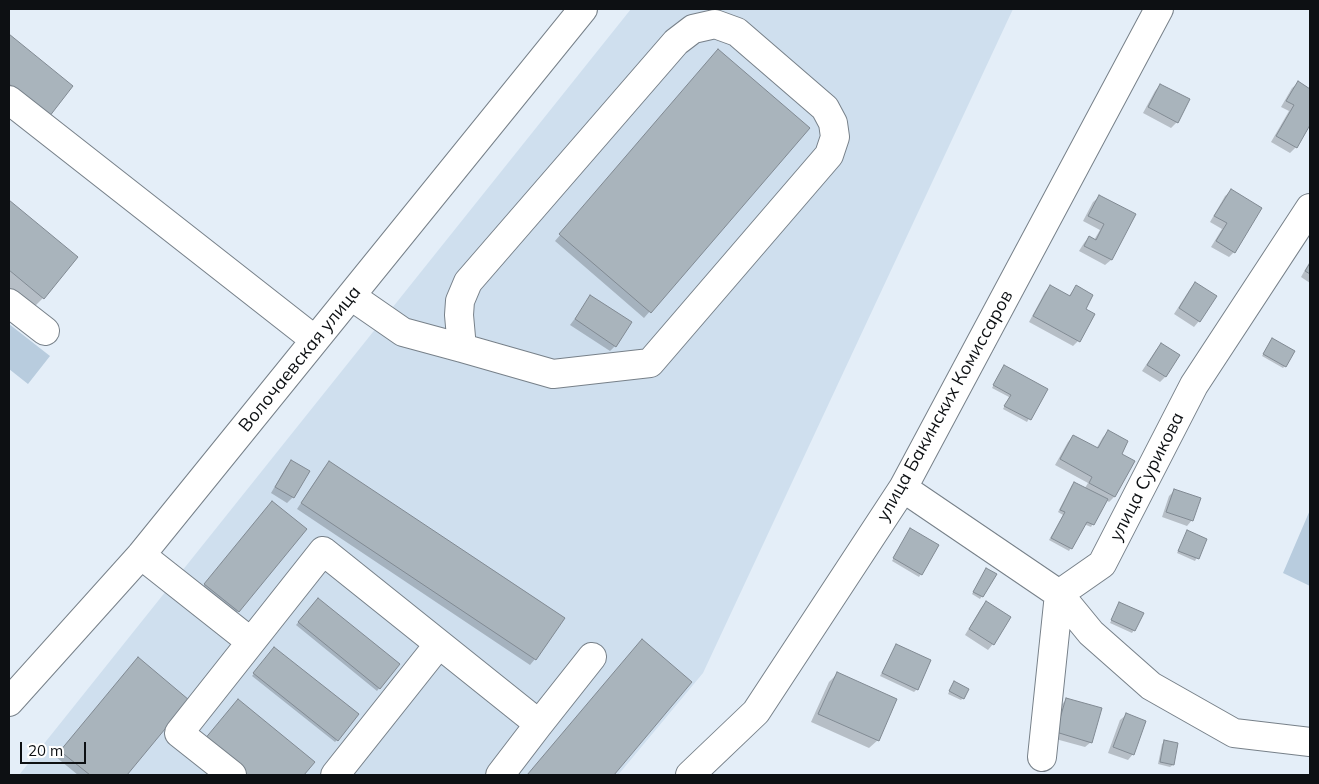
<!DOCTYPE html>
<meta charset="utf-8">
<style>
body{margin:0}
#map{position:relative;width:1319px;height:784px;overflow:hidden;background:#e4eef8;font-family:Mulish,sans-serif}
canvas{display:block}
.frame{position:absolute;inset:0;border:10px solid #0d1013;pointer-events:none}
.scale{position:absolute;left:20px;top:742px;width:66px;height:22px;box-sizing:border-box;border:2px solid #0d1013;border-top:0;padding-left:6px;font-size:15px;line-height:18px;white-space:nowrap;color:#0d1013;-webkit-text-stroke:4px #fff;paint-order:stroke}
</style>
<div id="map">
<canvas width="1319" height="784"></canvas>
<div class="frame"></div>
<div class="scale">20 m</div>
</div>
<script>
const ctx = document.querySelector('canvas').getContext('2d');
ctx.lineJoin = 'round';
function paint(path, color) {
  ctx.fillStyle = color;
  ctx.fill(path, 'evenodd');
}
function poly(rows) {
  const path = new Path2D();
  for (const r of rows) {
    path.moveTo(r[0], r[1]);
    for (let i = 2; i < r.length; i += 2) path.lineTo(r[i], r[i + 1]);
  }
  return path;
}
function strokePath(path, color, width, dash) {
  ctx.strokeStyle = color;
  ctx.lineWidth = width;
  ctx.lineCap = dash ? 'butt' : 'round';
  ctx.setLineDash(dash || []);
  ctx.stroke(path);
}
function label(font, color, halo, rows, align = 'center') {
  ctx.font = font + ' Mulish,sans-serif';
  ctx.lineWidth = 4;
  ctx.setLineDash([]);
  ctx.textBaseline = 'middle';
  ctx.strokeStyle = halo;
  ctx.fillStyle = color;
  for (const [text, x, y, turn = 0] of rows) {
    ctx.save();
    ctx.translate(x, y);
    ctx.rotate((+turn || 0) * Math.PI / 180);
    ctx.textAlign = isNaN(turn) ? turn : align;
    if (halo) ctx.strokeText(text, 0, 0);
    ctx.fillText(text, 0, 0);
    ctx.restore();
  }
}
paint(poly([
 [631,9,1013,9,703,673,618,775,19,775]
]), '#cfdfee');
paint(poly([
 [9,324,50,356,28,384,9,369],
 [1310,510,1310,586,1283,573]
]), '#b8ccde');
paint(poly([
 [9,35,72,87,9,94],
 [713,56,808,128,644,318,555,241],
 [1298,83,1310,90,1310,124,1296,147,1290,153,1271,142,1289,111,1281,107,1292,88],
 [1160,85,1188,100,1177,122,1171,128,1143,113,1155,91],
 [1231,191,1234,252,1229,257,1211,247,1222,229,1210,222,1225,196],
 [1099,197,1134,215,1111,260,1105,265,1079,251,1084,243,1089,237,1094,240,1100,230,1083,221,1093,202],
 [9,202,76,257,43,298,20,321,9,311],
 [1310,261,1310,283,1301,277],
 [1195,283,1199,321,1194,327,1174,314,1190,289],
 [1050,287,1068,297,1076,287,1084,309,1078,341,1073,346,1029,322,1045,292],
 [591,297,615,346,610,351,570,325],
 [1270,342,1285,366,1283,368,1262,356],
 [1161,345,1178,356,1165,377,1160,382,1142,371,1156,350],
 [1002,369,1046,389,1027,422,1003,409,1009,397,992,388],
 [1108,432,1120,454,1114,497,1109,502,1106,500,1091,527,1084,524,1069,551,1049,540,1063,515,1058,512,1072,485,1085,488,1088,483,1055,465,1068,442,1073,436,1096,449,1103,437],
 [291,462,293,497,287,503,271,493,286,467],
 [329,463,535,659,530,665,297,509,324,468],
 [1175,490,1192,520,1187,526,1162,517,1169,496],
 [267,508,305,529,233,617,200,590],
 [908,532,921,574,919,577,892,561],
 [1187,532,1206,540,1195,561,1177,553],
 [984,572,982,596,980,599,972,594],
 [315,602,398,665,377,691,296,625],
 [986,603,993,644,988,650,965,635,981,608],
 [1120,603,1134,630,1132,633,1110,623],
 [896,645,917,689,914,692,880,676],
 [637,646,691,682,612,775,528,775],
 [272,651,337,740,335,742,252,676],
 [133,665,188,701,125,775,78,775,56,757],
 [837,674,878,740,869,748,811,722,829,682],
 [952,685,963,698,961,700,948,694],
 [1067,699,1091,742,1085,747,1052,738,1061,705],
 [1126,715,1133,754,1128,760,1108,753,1120,720],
 [1164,742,1173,765,1170,767,1158,764,1162,744],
 [200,746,313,762,302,775,235,775]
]), '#0003');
const building = poly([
 [9,34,73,86,49,117,9,84,9,34],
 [718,49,810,128,651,313,559,234,718,49],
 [1298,81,1310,89,1310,125,1297,148,1276,136,1294,105,1286,101,1298,81],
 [1160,84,1190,99,1178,123,1148,107,1160,84],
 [1231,189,1262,208,1235,253,1216,241,1227,223,1214,216,1231,189],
 [1099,195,1136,214,1112,260,1084,246,1089,236,1096,240,1104,224,1088,216,1099,195],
 [9,200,78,257,44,299,9,270,9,200],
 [1310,263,1310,274,1305,271,1310,263],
 [1195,282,1217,296,1200,322,1179,308,1195,282],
 [1050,285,1070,296,1076,285,1093,295,1086,309,1095,314,1080,342,1033,316,1050,285],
 [590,295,632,322,616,347,575,319,590,295],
 [1272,338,1295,351,1286,367,1263,354,1272,338],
 [1161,343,1180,355,1166,377,1147,365,1161,343],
 [1004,365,1048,389,1031,420,1004,406,1011,395,993,385,1004,365],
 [1108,430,1128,441,1122,454,1135,461,1115,497,1089,483,1092,477,1060,459,1073,435,1098,448,1108,430],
 [291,460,310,471,294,498,275,487,291,460],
 [329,461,565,618,536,660,301,503,329,461],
 [1074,482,1108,499,1094,525,1087,522,1072,549,1051,538,1065,512,1060,510,1074,482],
 [1174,489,1201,498,1193,521,1166,512,1174,489],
 [272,501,307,529,239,612,204,584,272,501],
 [910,528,939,545,922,575,893,558,910,528],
 [1187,530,1207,539,1199,559,1178,551,1187,530],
 [986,568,997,574,983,597,973,592,986,568],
 [318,598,400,664,380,689,298,622,318,598],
 [986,601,1011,617,994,645,969,629,986,601],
 [1119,602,1144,613,1135,631,1111,620,1119,602],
 [642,639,692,682,614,775,527,775,642,639],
 [896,644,931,660,918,690,882,673,896,644],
 [274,647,359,714,338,741,253,673,274,647],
 [138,657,189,700,127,775,90,775,60,751,138,657],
 [837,672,897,699,879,741,818,714,837,672],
 [954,681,969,689,964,699,949,691,954,681],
 [1066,698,1102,708,1092,743,1056,732,1066,698],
 [238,699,315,762,304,775,247,775,204,740,238,699],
 [1126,713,1146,721,1134,755,1113,747,1126,713],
 [1164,740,1178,743,1174,765,1160,762,1164,740]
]);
paint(building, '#a9b4bc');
strokePath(building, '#818a93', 1);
const minor = poly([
 [9,100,315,340],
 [351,296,403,332,462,348,553,374,650,363,829,155,835,137,833,123,825,108,737,32,715,24,693,29,676,42,468,282,460,301,459,315,462,348],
 [9,303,45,331],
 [903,488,1059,594,1091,633,1151,686,1234,733,1310,742],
 [141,555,251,642,323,551,539,724,592,657],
 [9,702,141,555,583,9],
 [1042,757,1059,594,1102,564,1194,385,1310,208],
 [232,775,179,733,251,642],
 [335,775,439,644],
 [500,775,539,724],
 [690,775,756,712,903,488,1159,9]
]);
strokePath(minor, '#778089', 30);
strokePath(minor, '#fff', 28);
label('18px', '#0d1013', '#fff', [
 ["Волочаевская улица",300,359,-51],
 ["улица Бакинских Комиссаров",945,406,-61],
 ["улица Сурикова",1147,477,-63]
]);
</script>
